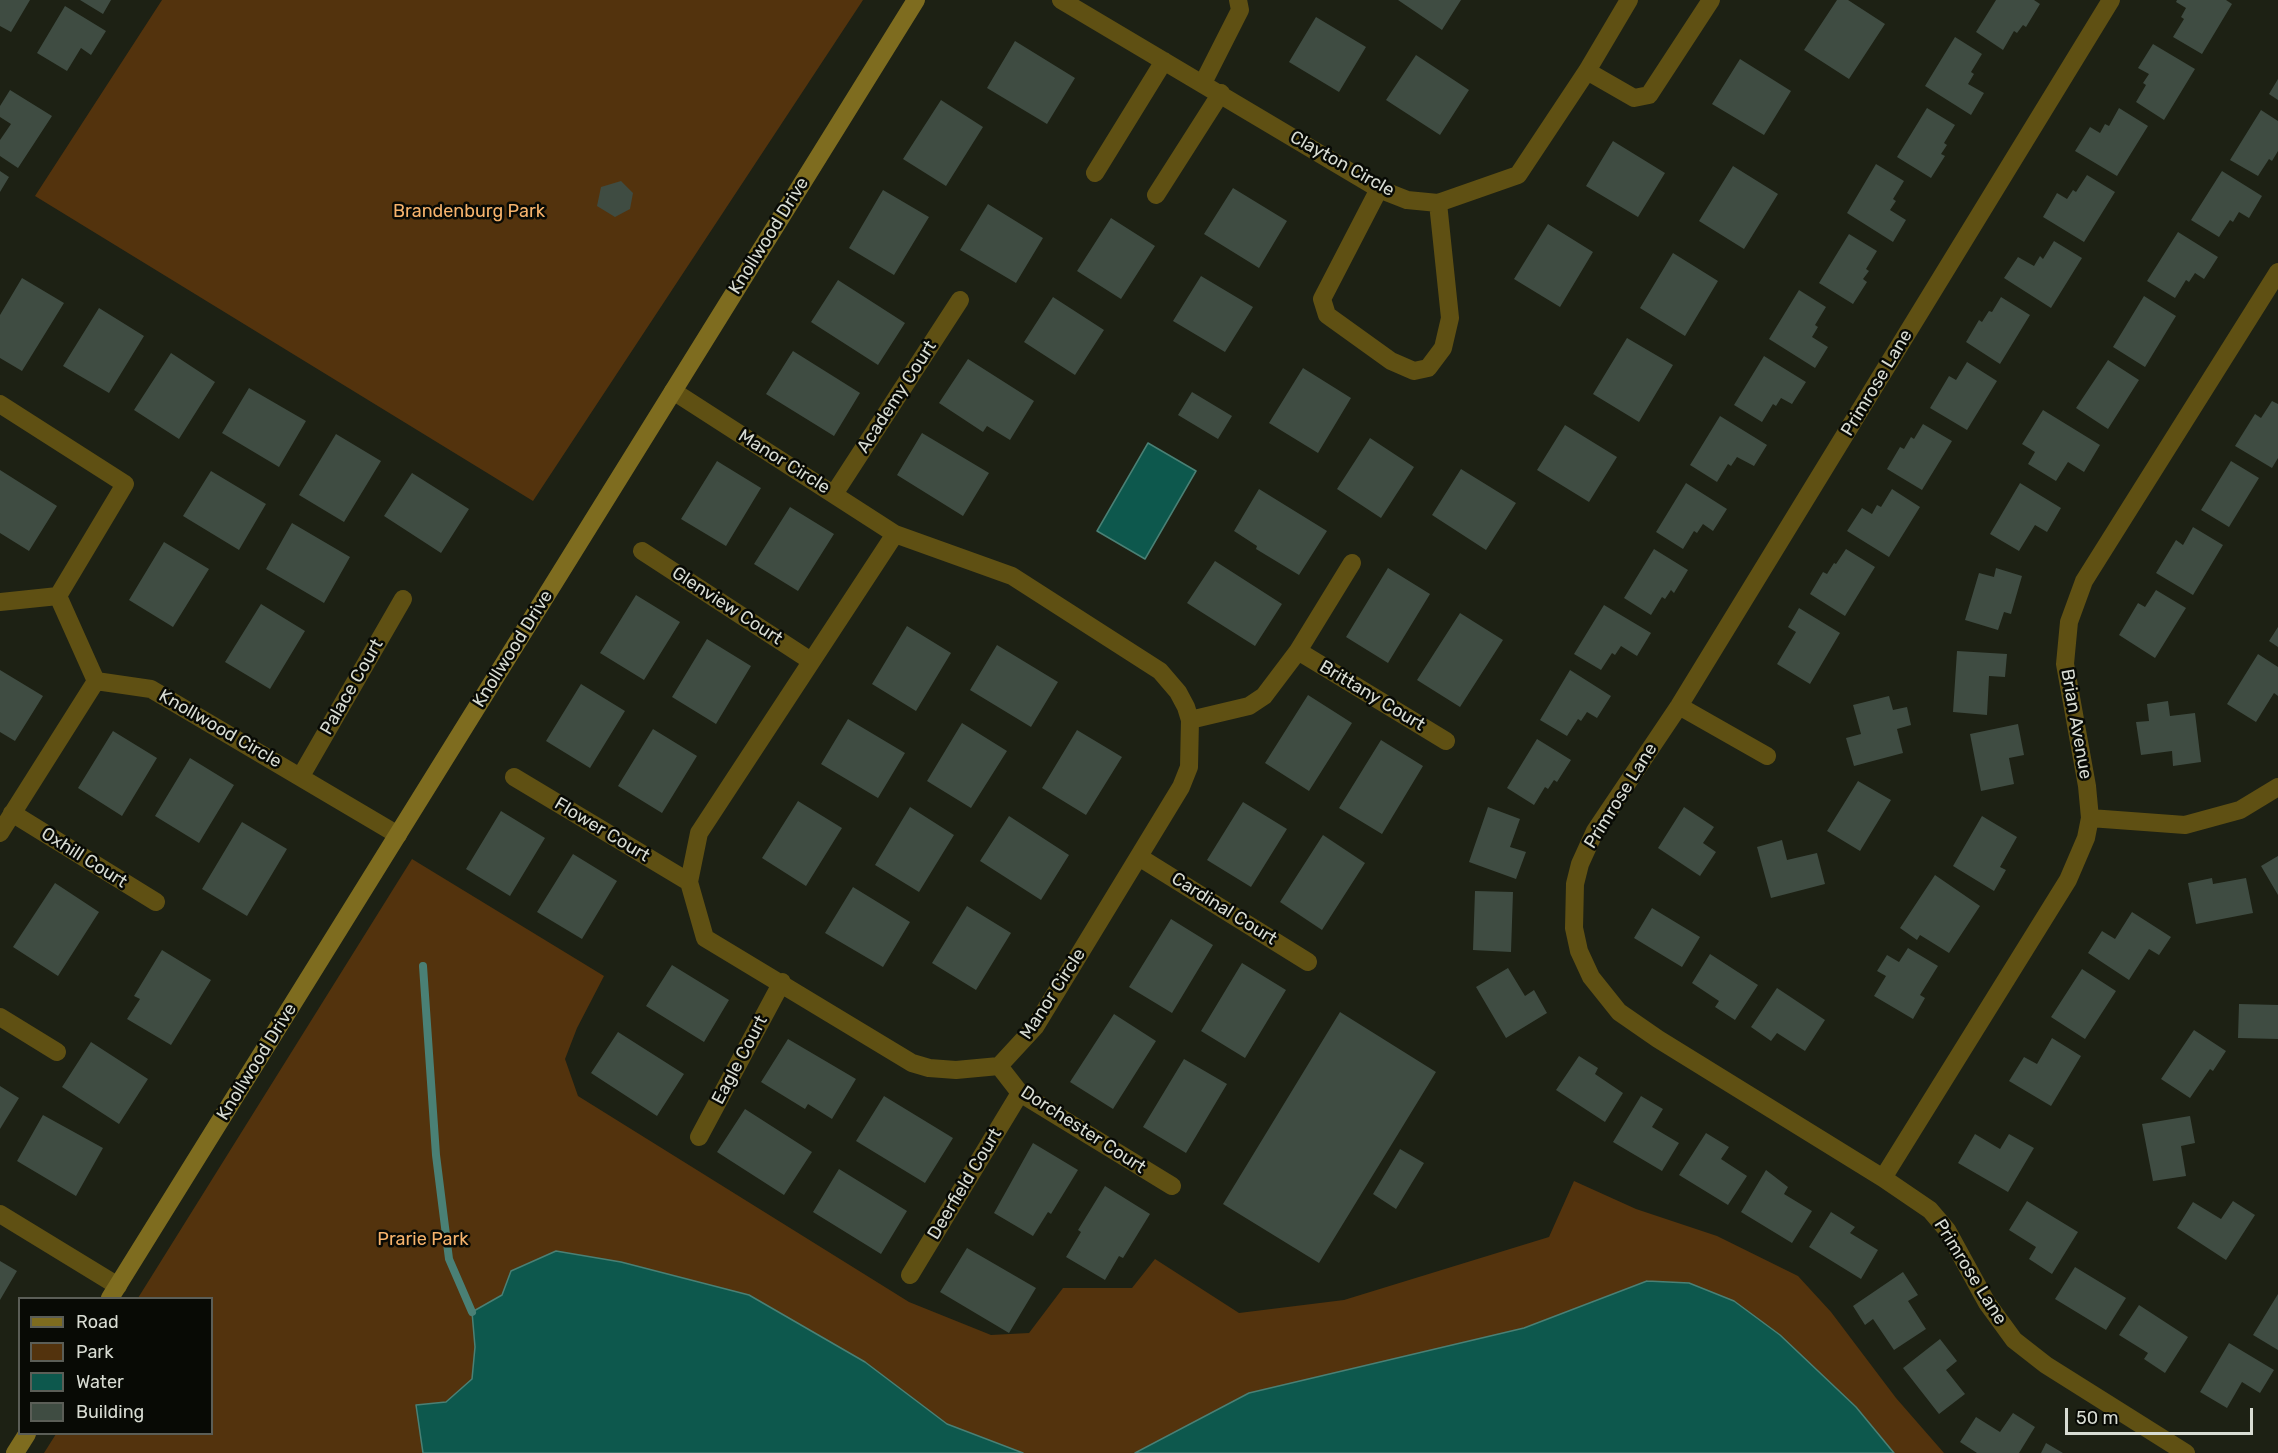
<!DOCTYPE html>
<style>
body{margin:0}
#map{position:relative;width:2278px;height:1453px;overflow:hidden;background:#1d2114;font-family:Rubik,sans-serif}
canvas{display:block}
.legend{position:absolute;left:18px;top:1297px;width:195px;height:138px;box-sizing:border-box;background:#080a05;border:2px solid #5b5e57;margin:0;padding:8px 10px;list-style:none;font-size:18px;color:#d8dcd3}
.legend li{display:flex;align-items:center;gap:12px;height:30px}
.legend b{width:30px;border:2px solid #5b5e57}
.scale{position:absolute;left:2065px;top:1408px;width:188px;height:27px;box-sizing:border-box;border:3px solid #d8dcd3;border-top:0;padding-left:8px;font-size:18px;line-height:21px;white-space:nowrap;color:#d8dcd3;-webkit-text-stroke:4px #080a05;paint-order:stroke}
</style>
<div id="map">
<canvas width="2278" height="1453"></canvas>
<ul class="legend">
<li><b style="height:8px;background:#7e6c1f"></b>Road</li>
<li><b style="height:16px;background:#53330d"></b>Park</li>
<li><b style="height:16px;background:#0d584d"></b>Water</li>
<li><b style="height:16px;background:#3f4c42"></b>Building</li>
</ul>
<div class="scale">50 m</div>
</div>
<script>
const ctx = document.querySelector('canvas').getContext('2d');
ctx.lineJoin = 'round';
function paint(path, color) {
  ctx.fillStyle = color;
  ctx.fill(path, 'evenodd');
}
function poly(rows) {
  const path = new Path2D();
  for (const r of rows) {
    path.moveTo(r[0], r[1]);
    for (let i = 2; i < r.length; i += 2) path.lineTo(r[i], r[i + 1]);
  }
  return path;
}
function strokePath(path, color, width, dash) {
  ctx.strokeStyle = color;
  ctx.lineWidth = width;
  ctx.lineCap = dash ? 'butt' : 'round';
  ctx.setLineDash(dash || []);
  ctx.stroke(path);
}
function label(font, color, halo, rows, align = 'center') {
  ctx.font = font + ' Rubik,sans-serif';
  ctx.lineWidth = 5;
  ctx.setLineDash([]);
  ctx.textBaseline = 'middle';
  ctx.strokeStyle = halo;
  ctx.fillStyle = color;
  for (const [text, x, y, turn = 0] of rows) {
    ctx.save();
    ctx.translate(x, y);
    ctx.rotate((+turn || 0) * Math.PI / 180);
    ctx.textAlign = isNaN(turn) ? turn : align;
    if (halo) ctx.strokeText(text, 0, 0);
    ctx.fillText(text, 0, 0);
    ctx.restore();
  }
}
paint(poly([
 [162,0,863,0,533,501,35,196],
 [412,859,604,976,577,1028,565,1059,578,1096,909,1302,991,1335,1029,1333,1063,1288,1132,1288,1155,1259,1239,1313,1344,1300,1549,1237,1574,1181,1636,1209,1717,1236,1798,1276,1831,1312,1896,1398,1944,1453,44,1453,56,1434,212,1434,212,1298,138,1298]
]), '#53330d');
const water = poly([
 [1148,443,1196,471,1145,559,1097,531,1148,443],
 [556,1251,621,1262,749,1295,865,1362,947,1424,1023,1453,423,1453,416,1405,446,1402,472,1379,475,1347,472,1312,502,1295,511,1271,556,1251],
 [1647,1281,1689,1283,1734,1301,1780,1335,1856,1407,1894,1453,1135,1453,1249,1393,1524,1328,1647,1281]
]);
paint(water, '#0d584d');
strokePath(water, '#4a8075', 1.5);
strokePath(poly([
 [423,966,436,1155,449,1259,472,1312]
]), '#4a8075', 8);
paint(poly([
 [0,0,30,0,11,32,0,26],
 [80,0,111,0,103,14],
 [1398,0,1461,0,1442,30],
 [1837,0,1848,0,1885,24,1849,79,1804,50],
 [1996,0,2034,0,2040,4,2026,27,2023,25,2017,33,2014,31,2003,50,1976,32],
 [2177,0,2226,0,2232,4,2202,54,2173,37,2184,19,2181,17,2186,8,2176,2],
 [65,6,106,31,91,55,81,48,67,71,37,53],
 [1316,17,1366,47,1339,92,1289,62],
 [1955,37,1982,54,1971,72,1974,74,1968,84,1984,93,1971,115,1925,86],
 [1015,41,1075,78,1047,124,987,88],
 [2153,44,2195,69,2164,120,2136,102,2146,85,2143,83,2149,74,2138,68],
 [1416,55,1469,90,1440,135,1386,100],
 [1740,59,1791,91,1764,135,1712,104],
 [2278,79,2278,100,2269,94],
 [10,90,52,116,18,168,0,156,0,140,11,124,0,117,0,106],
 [941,100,983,127,946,186,903,159],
 [1927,108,1955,125,1944,143,1947,145,1941,154,1945,156,1931,178,1897,157],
 [2119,108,2148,126,2117,176,2075,151,2090,127,2100,133,2105,124,2109,126],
 [2261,110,2278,121,2278,151,2272,161,2269,159,2258,176,2230,160],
 [1613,141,1665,173,1638,217,1586,186],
 [1876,164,1904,181,1893,199,1896,201,1890,210,1906,220,1893,242,1847,213],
 [1733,166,1778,194,1744,249,1699,221],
 [0,171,9,177,0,192],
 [2222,171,2262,196,2249,218,2239,212,2233,222,2230,220,2219,237,2191,220],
 [2087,175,2115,192,2084,242,2043,217,2057,193,2067,199,2073,190,2076,192],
 [621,181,633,193,630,209,615,217,597,206,601,187],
 [1233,188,1287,221,1259,268,1204,234],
 [883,190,929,217,894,275,849,248],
 [988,204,1043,238,1016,283,960,250],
 [1111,218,1155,246,1121,299,1077,271],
 [1548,224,1593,252,1560,307,1514,279],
 [2178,232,2218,257,2204,279,2195,273,2189,282,2186,280,2175,298,2147,281],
 [1849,234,1877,251,1866,269,1869,271,1863,279,1867,282,1853,304,1819,283],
 [2054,241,2082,258,2051,308,2004,278,2018,257,2034,266,2040,256,2043,259],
 [1673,253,1718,281,1685,336,1640,308],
 [1201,276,1253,307,1225,352,1173,321],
 [22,278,64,303,22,371,0,358,0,315],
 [838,280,905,323,878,365,811,322],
 [1799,290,1826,307,1815,325,1818,327,1812,337,1828,347,1815,368,1769,339],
 [2144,296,2176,316,2145,367,2113,347],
 [1053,297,1104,330,1075,375,1024,342],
 [2001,297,2030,315,2000,364,1966,342,1979,320,1982,322,1989,311,1992,312],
 [99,308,144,336,109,393,63,366],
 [1627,338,1673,365,1639,422,1593,394],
 [793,351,860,393,834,436,766,394],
 [171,353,215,382,179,439,134,410],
 [1764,356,1806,382,1792,404,1781,398,1776,406,1773,404,1762,422,1734,405],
 [968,359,1034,401,1010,440,987,426,983,432,939,403],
 [2108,360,2139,380,2108,429,2076,408],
 [1967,362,1997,381,1967,430,1930,408,1949,376,1956,380],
 [1303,368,1351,398,1318,453,1269,423],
 [249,388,306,421,279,467,222,433],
 [1192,392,1232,416,1218,439,1178,415],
 [2272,401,2278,404,2278,458,2272,468,2235,446,2255,414,2261,418],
 [2043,410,2100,445,2084,472,2068,462,2056,481,2028,464,2035,452,2022,444],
 [1720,416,1767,445,1754,466,1737,457,1731,466,1728,464,1717,482,1690,465],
 [1923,424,1952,441,1922,490,1887,469,1900,447,1904,449,1911,437,1914,439],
 [1565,425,1617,457,1589,502,1537,470],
 [922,433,989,473,963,516,897,475],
 [336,434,381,461,344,522,299,495],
 [1370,438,1414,467,1381,518,1337,489],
 [717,461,761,488,726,546,681,519],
 [2231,461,2259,478,2229,527,2201,510],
 [1461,469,1516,503,1486,550,1432,515],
 [0,470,57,506,29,551,0,533],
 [211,471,266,504,239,550,183,516],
 [412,473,469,509,441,553,384,516],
 [1686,483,1727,509,1713,531,1703,524,1697,533,1694,531,1683,549,1656,532],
 [2020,483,2061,508,2047,532,2035,525,2019,551,1990,534],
 [1259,489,1327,531,1299,575,1256,549,1257,546,1234,531],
 [1892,489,1920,507,1889,557,1847,531,1862,508,1872,514,1877,505,1881,507],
 [790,507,834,534,798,591,754,564],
 [292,523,350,557,324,603,266,569],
 [2193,527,2223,545,2193,595,2156,573,2176,540,2183,545],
 [164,542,209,569,173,627,129,600],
 [1654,549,1688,570,1674,593,1671,590,1665,599,1662,597,1651,615,1624,598],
 [1846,549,1875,567,1845,616,1810,594,1823,572,1827,574,1834,563,1836,564],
 [1215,561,1282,604,1255,646,1187,603],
 [1388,568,1430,594,1388,663,1346,637],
 [1996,568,2022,576,2011,614,2004,612,1998,630,1965,620,1979,573,1994,577],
 [2156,590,2186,608,2155,658,2119,635,2138,603,2145,607],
 [636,595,680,622,644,680,600,653],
 [261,604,305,631,270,689,225,662],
 [1604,605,1651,633,1637,656,1621,646,1615,655,1612,653,1601,670,1574,654],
 [1799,608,1840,633,1810,684,1777,664,1796,632,1788,627],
 [1460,613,1503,640,1460,707,1417,680],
 [907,626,951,653,916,711,872,684],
 [2278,627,2278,647,2269,641],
 [707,639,751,666,716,724,672,697],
 [997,645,1058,682,1031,727,970,690],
 [1957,651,2007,654,2005,677,1989,676,1987,715,1953,712],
 [2258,654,2278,667,2278,696,2274,693,2256,722,2227,704],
 [0,670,43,696,15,741,0,732],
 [1570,670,1611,696,1597,718,1587,712,1581,721,1578,719,1567,736,1540,720],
 [581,684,625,711,590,768,546,741],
 [1308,695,1352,723,1309,791,1265,763],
 [1889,696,1893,710,1907,707,1911,725,1897,729,1903,753,1854,766,1846,738,1861,734,1853,705],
 [2168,701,2170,716,2195,713,2201,762,2173,766,2172,751,2141,755,2136,722,2149,721,2147,704],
 [848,719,905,753,878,798,821,764],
 [962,723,1007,751,971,808,927,781],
 [2018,724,2024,755,2009,758,2014,784,1981,791,1970,734],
 [653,729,697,756,662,813,618,786],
 [1077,730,1122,757,1086,815,1042,788],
 [113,731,157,758,122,816,78,788],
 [1537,739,1571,760,1557,782,1554,780,1548,789,1545,787,1534,805,1507,788],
 [1381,740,1423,766,1382,834,1339,808],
 [190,758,234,785,199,843,155,816],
 [1858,781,1891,800,1860,851,1827,831],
 [798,801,842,828,806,886,762,858],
 [1243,802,1287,829,1251,887,1207,860],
 [910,807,954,835,919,892,875,865],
 [1488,807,1520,819,1510,847,1526,852,1516,879,1469,862],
 [1684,807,1714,827,1703,843,1716,852,1700,876,1658,848],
 [501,811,545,838,510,896,466,869],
 [1009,816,1069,855,1041,900,980,861],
 [1982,816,2017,837,2000,867,2006,870,1994,891,1953,866],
 [242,822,287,849,247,916,202,889],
 [1323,835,1365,863,1322,930,1280,902],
 [1782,840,1787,860,1817,853,1825,884,1771,898,1757,847],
 [573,854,617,881,582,939,537,912],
 [2278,856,2278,895,2261,866],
 [1935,875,1980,906,1949,953,1920,935,1917,940,1900,928],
 [2212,878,2213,884,2246,878,2253,913,2196,924,2188,883],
 [55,883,99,912,58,976,13,947],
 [853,887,910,922,883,967,825,933],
 [1475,891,1513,892,1511,952,1473,950],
 [967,906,1011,933,976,990,932,963],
 [1652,908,1700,937,1682,967,1634,938],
 [2132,912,2171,937,2159,955,2149,949,2129,980,2088,953,2102,931,2115,939],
 [1171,919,1213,945,1172,1013,1129,987],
 [1908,948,1938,966,1920,995,1925,998,1913,1019,1874,996,1886,976,1877,971,1887,955,1899,962],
 [162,950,211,980,171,1045,127,1019,140,999,134,996],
 [1710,954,1758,985,1735,1020,1715,1007,1719,1001,1692,983],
 [1242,963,1286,990,1245,1058,1201,1031],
 [672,965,729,1000,704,1042,646,1006],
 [1508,968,1525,996,1534,990,1547,1013,1506,1038,1476,987],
 [2082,969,2116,991,2085,1039,2051,1017],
 [1777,988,1825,1020,1805,1051,1777,1033,1771,1041,1751,1027],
 [2239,1004,2278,1005,2278,1039,2238,1038],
 [1340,1012,1436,1072,1319,1263,1223,1204],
 [1114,1014,1156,1041,1113,1109,1070,1082],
 [2194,1030,2226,1051,2213,1071,2210,1069,2190,1098,2161,1079],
 [618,1032,684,1074,657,1116,591,1073],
 [2052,1038,2081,1056,2051,1106,2009,1081,2024,1057,2037,1064],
 [788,1039,856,1079,832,1119,808,1104,805,1109,761,1082],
 [91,1042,148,1079,119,1124,62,1087],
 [1579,1056,1598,1068,1595,1074,1623,1093,1605,1122,1556,1090],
 [1184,1059,1227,1084,1186,1153,1143,1127],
 [0,1086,19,1098,0,1129],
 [884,1096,953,1138,925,1183,856,1141],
 [1641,1096,1663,1109,1652,1127,1679,1143,1662,1171,1613,1142],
 [745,1109,812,1152,784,1195,717,1152],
 [43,1115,103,1148,76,1196,17,1161],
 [2190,1116,2195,1143,2181,1146,2186,1176,2153,1181,2142,1124],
 [1706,1133,1729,1147,1721,1159,1747,1176,1728,1205,1679,1175],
 [1975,1134,2000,1149,2009,1134,2034,1148,2008,1192,1958,1163],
 [1033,1143,1078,1170,1051,1214,1048,1212,1033,1236,994,1213],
 [1400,1149,1424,1163,1396,1209,1373,1194],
 [839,1169,907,1211,881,1254,813,1212],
 [1766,1170,1788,1187,1784,1194,1812,1211,1792,1243,1741,1212],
 [1105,1186,1150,1214,1123,1258,1119,1256,1105,1280,1066,1257,1081,1232,1078,1230],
 [2027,1201,2078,1232,2052,1274,2029,1259,2036,1247,2009,1230],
 [2233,1201,2255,1215,2226,1260,2177,1228,2193,1202,2221,1219],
 [1831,1212,1855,1227,1850,1233,1878,1250,1861,1279,1809,1247],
 [967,1248,1036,1288,1009,1333,940,1292],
 [0,1261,17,1271,0,1300],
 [2075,1267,2126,1298,2106,1330,2055,1299],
 [1903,1272,1918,1295,1908,1301,1926,1329,1894,1350,1873,1319,1865,1325,1853,1306],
 [2278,1294,2278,1350,2253,1335],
 [2139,1305,2188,1337,2165,1373,2144,1359,2148,1353,2119,1335],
 [1940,1339,1957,1361,1946,1370,1965,1394,1939,1414,1903,1368],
 [2229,1343,2274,1370,2260,1393,2242,1382,2227,1408,2200,1392],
 [2013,1413,2035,1427,2019,1453,1977,1453,1960,1442,1976,1417,2000,1432],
 [2046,1443,2063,1453,2041,1453]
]), '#3f4c42');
strokePath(poly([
 [1061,0,1379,189,1407,200,1438,203,1518,175,1587,71,1629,0],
 [2111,0,1679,706,1595,831,1580,864,1575,884,1574,928,1579,951,1591,977,1619,1012,1658,1039,1883,1178,1930,1210,1947,1230,1987,1303,2014,1340,2046,1365,2186,1453],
 [1587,71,1634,98,1649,95,1711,0],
 [1203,83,1240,10,1238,0],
 [1095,173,1164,61],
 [1379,189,1322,299,1327,315,1391,361,1414,371,1428,368,1443,348,1450,318,1438,203],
 [1156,195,1221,93],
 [673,391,895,534,1012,576,1160,671,1178,692,1186,707,1190,720,1189,767,1181,787,1035,1027,999,1066,956,1070,929,1068,912,1063,705,938,689,882,699,833,895,534],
 [0,404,125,484,58,596],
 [834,494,960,300],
 [642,551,811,661],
 [58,596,96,681],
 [0,602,58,596],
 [1298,651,1446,741],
 [96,681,151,689,398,835],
 [1679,706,1767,756],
 [1190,720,1249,706,1264,696,1298,651,1352,563],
 [301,776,403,599],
 [514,777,689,882],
 [12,813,156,902],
 [2090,818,2185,825,2240,810,2278,787],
 [0,833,96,681],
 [1139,857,1308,962],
 [0,1017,57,1052],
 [999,1066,1020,1093,1172,1186],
 [699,1137,782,982],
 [1883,1178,2068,880,2086,838,2090,818,2087,786,2065,664,2069,622,2084,581,2278,272],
 [0,1214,118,1286],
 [910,1275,1020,1093]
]), '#5f5013', 18);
strokePath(poly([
 [110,1298,916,0],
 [15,1453,27,1434]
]), '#7e6c1f', 18);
label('18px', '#d8dcd3', '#080a05', [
 ["Clayton Circle",1342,164,29],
 ["Knollwood Drive",769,236,-58],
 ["Primrose Lane",1877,383,-59],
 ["Academy Court",897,397,-57],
 ["Manor Circle",784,462,32],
 ["Glenview Court",727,606,33],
 ["Knollwood Drive",513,649,-58],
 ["Palace Court",352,687,-60],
 ["Brittany Court",1372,696,31],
 ["Brian Avenue",2076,724,80],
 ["Knollwood Circle",220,729,30],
 ["Primrose Lane",1621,796,-58],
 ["Flower Court",602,830,31],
 ["Oxhill Court",84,858,32],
 ["Cardinal Court",1224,909,32],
 ["Manor Circle",1053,994,-57],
 ["Eagle Court",740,1060,-62],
 ["Knollwood Drive",257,1062,-58],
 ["Dorchester Court",1083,1130,33],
 ["Deerfield Court",965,1184,-59],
 ["Primrose Lane",1970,1272,58]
]);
label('18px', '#f6b36c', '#080a05', [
 ["Brandenburg Park",469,212],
 ["Prarie Park",423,1240]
]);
</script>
